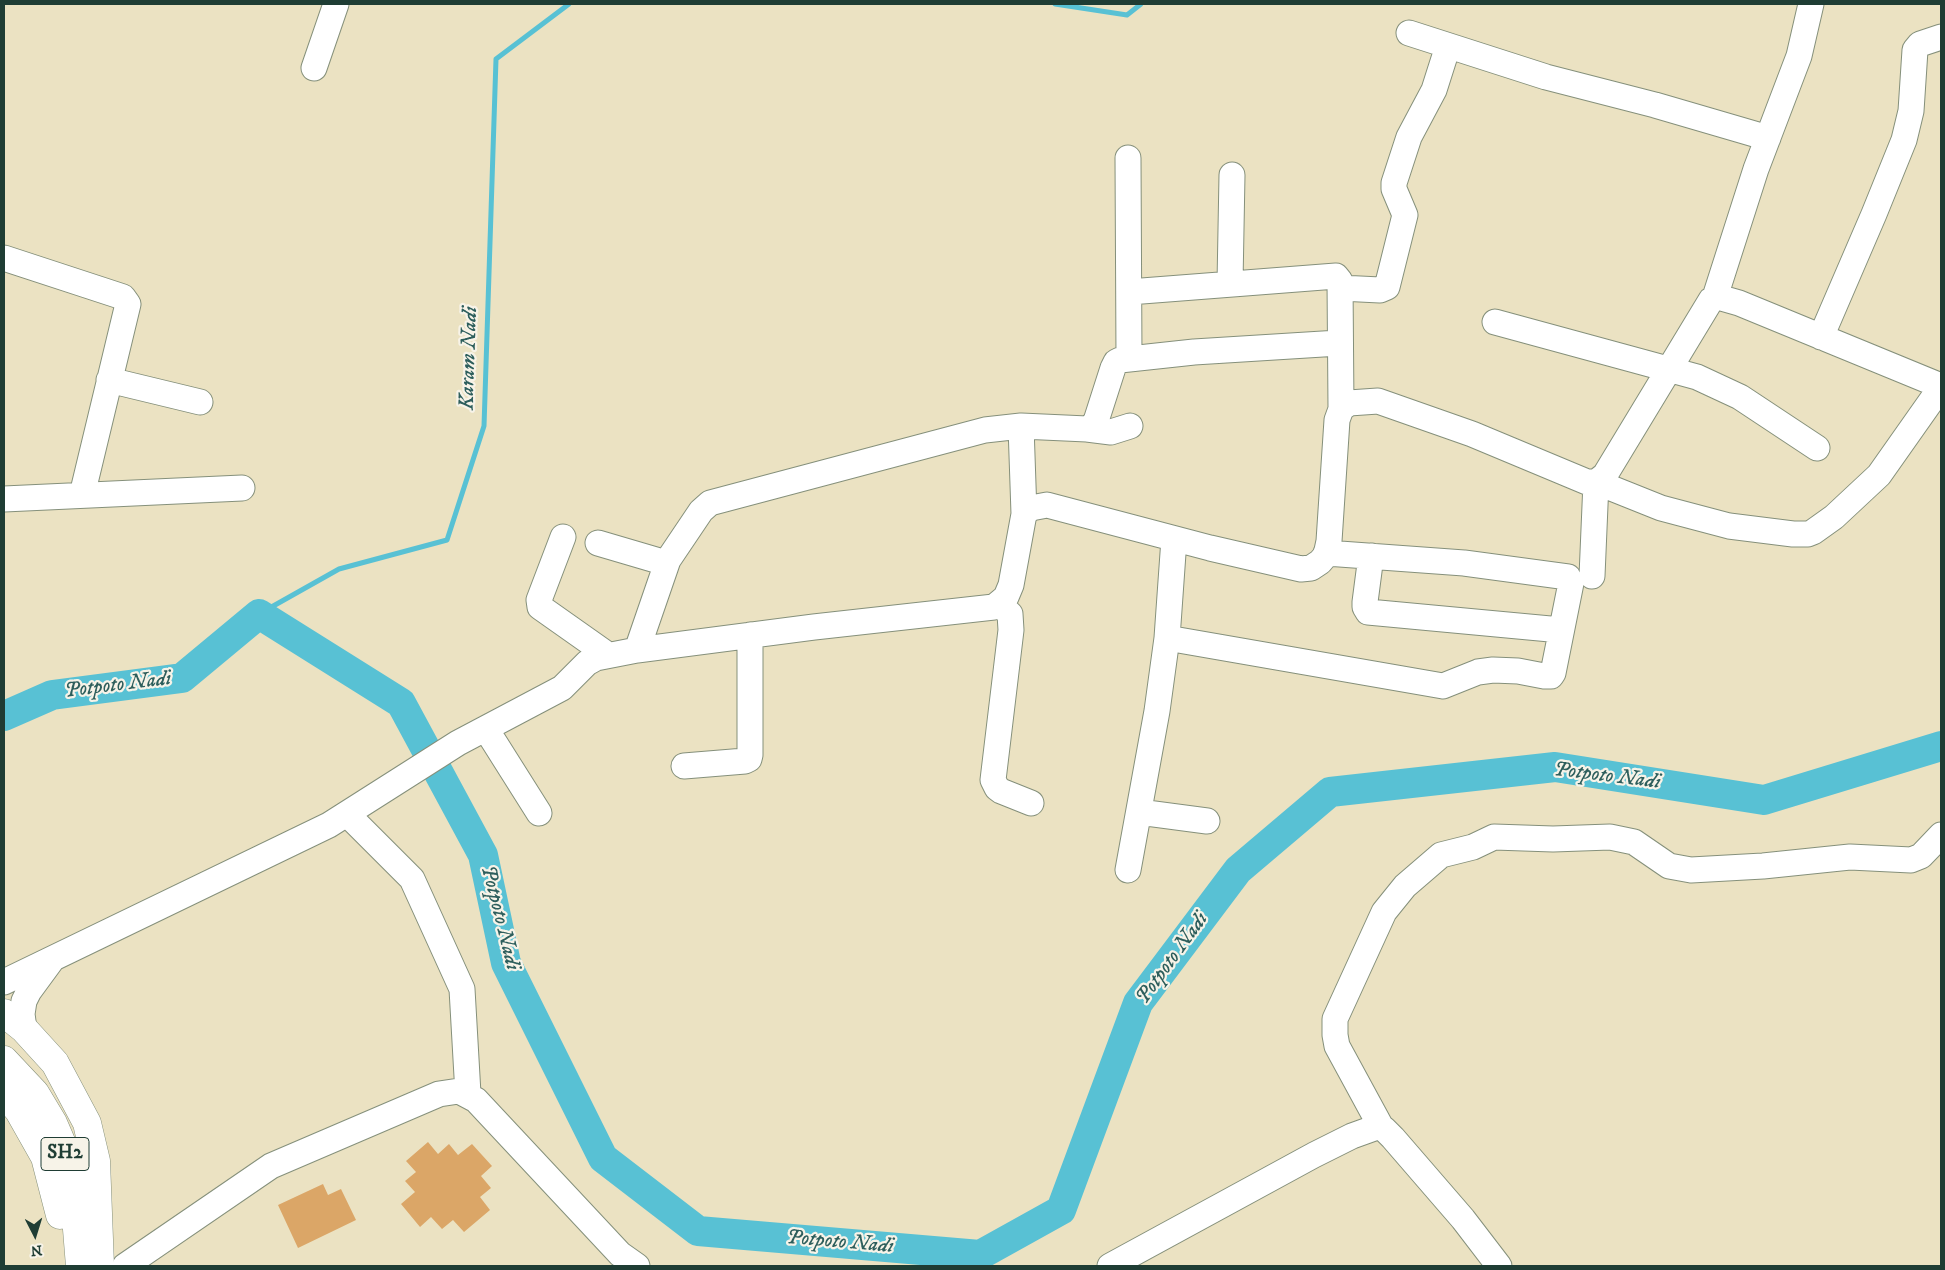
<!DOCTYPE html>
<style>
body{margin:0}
#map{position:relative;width:1945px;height:1270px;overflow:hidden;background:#ebe2c2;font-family:"IM FELL DW Pica",serif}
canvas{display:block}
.frame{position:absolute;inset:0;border:5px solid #1f3d34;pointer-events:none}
.north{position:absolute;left:10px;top:1210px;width:50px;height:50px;-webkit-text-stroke:4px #f7f3e8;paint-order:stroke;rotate:175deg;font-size:14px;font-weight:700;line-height:20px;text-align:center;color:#1f3d34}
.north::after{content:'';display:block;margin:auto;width:18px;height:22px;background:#1f3d34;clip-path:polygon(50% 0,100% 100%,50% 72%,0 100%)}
</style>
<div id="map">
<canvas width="1945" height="1270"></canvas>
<div class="frame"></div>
<div class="north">N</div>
</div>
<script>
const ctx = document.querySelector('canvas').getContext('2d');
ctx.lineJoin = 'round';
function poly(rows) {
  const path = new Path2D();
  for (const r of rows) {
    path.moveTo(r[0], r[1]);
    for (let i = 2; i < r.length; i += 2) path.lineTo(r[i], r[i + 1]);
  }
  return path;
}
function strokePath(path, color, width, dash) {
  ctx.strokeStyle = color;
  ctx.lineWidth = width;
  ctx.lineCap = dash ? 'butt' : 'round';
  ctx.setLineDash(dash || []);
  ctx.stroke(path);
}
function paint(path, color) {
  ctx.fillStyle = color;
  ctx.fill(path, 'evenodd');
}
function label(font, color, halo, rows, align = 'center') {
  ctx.font = font + ' "IM FELL DW Pica",serif';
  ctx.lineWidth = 4.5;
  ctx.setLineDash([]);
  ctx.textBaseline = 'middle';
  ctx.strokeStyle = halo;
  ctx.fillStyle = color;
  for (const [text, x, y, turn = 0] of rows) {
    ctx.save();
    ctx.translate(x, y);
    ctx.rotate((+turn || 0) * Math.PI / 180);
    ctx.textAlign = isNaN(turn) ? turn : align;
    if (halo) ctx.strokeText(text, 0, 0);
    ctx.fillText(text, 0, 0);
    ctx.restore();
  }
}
strokePath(poly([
 [1055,4,1127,15,1141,4],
 [259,614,339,569,447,540,484,426,496,59,569,4]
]), '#58c1d4', 5);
strokePath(poly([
 [4,716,52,695,182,678,259,614,401,703,483,855,506,963,603,1158,698,1231,980,1255,1061,1210,1138,1003,1238,870,1330,792,1555,767,1764,800,1941,746]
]), '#58c1d4', 30);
paint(poly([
 [428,1142,438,1154,449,1144,458,1155,472,1144,492,1166,481,1176,491,1188,480,1197,490,1210,464,1232,453,1220,442,1229,431,1217,420,1227,401,1204,415,1192,405,1181,416,1172,406,1161],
 [323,1184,328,1195,341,1189,356,1220,298,1248,278,1205]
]), '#dba667');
const minor = poly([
 [1409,33,1546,77,1655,105,1768,138],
 [314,68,336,4],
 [1128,158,1129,358],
 [4,258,123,297,128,304,82,495],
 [1230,283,1232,175],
 [1340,288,1380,290,1387,287,1405,215,1394,189,1394,183,1409,137,1434,90,1448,46],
 [1129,292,1336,276,1340,281,1341,409],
 [1715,297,1756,169,1799,56,1811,4],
 [1495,322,1697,377,1740,397,1817,448],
 [1821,337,1874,214,1904,140,1911,111,1915,50,1920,44,1941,37],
 [109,380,200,402],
 [1021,426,1024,514],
 [1087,429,1111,432,1130,426],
 [4,499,242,488],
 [563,537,539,600,540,607,608,655],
 [598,543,666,563],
 [1371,556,1365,602,1365,607,1368,612,1561,630],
 [1592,576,1596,482,1661,508,1729,526,1793,534,1808,534,1813,532,1834,517,1879,475,1941,387],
 [999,604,1010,614,1011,630,993,780,997,788,1001,791,1031,803],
 [1167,638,1443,686,1478,672,1493,670,1518,671,1544,676,1551,676,1553,673,1571,583,1568,577,1464,563,1326,553],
 [637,650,668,560,701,511,710,503,985,430,1021,426,1087,429,1092,426,1096,421,1113,368,1116,362,1120,360,1194,352,1339,343],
 [486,729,539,813],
 [684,766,745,761,749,759,750,755,750,635],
 [1139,812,1207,821],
 [347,814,412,879,462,989,468,1094],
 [1128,870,1157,711,1167,638,1174,539],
 [4,982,329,825,458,743,562,688,587,663,596,658,637,650,814,627,994,607,1006,597,1011,585,1024,514,1031,508,1047,505,1210,548,1301,569,1311,568,1320,562,1326,555,1329,541,1337,420,1341,409,1349,403,1378,401,1472,434,1587,482,1596,482,1605,475,1711,300,1718,297,1739,303,1941,386],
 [24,1029,22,1014,24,1001,29,991,51,961],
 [1381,1127,1337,1046,1335,1035,1335,1019,1384,912,1405,886,1441,855,1473,847,1494,837,1553,839,1610,837,1634,842,1669,866,1691,870,1763,866,1850,857,1911,860,1921,856,1941,835],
 [125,1266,271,1166,439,1094,459,1091,476,1100,620,1254,637,1266],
 [1110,1266,1314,1155,1352,1136,1377,1127,1384,1129,1393,1138,1463,1219,1499,1266]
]);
const major = poly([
 [4,1013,24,1029,55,1063,87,1123,96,1161,100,1266],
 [4,1060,35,1093,53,1123,62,1144,70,1171,74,1192,80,1266],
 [4,1093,19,1111,45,1157,60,1215]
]);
strokePath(minor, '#85907b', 27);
strokePath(major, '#85907b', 29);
strokePath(minor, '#fff', 25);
strokePath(major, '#fff', 28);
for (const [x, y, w] of [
 [65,1154,48]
]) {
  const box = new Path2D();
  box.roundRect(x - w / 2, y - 16.5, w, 33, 4);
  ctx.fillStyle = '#f7f3e8';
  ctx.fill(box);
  strokePath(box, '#1f3d34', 1);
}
label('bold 19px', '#1f3d34', null, [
 ["SH2",65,1154]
]);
label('italic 21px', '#2d5e5c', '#f7f3e8', [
 ["Karam Nadi",470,358,-88],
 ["Potpoto Nadi",118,686,-7],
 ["Potpoto Nadi",1607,777,7],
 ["Potpoto Nadi",499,918,76],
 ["Potpoto Nadi",1173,959,-54],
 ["Potpoto Nadi",840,1243,5]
]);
</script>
